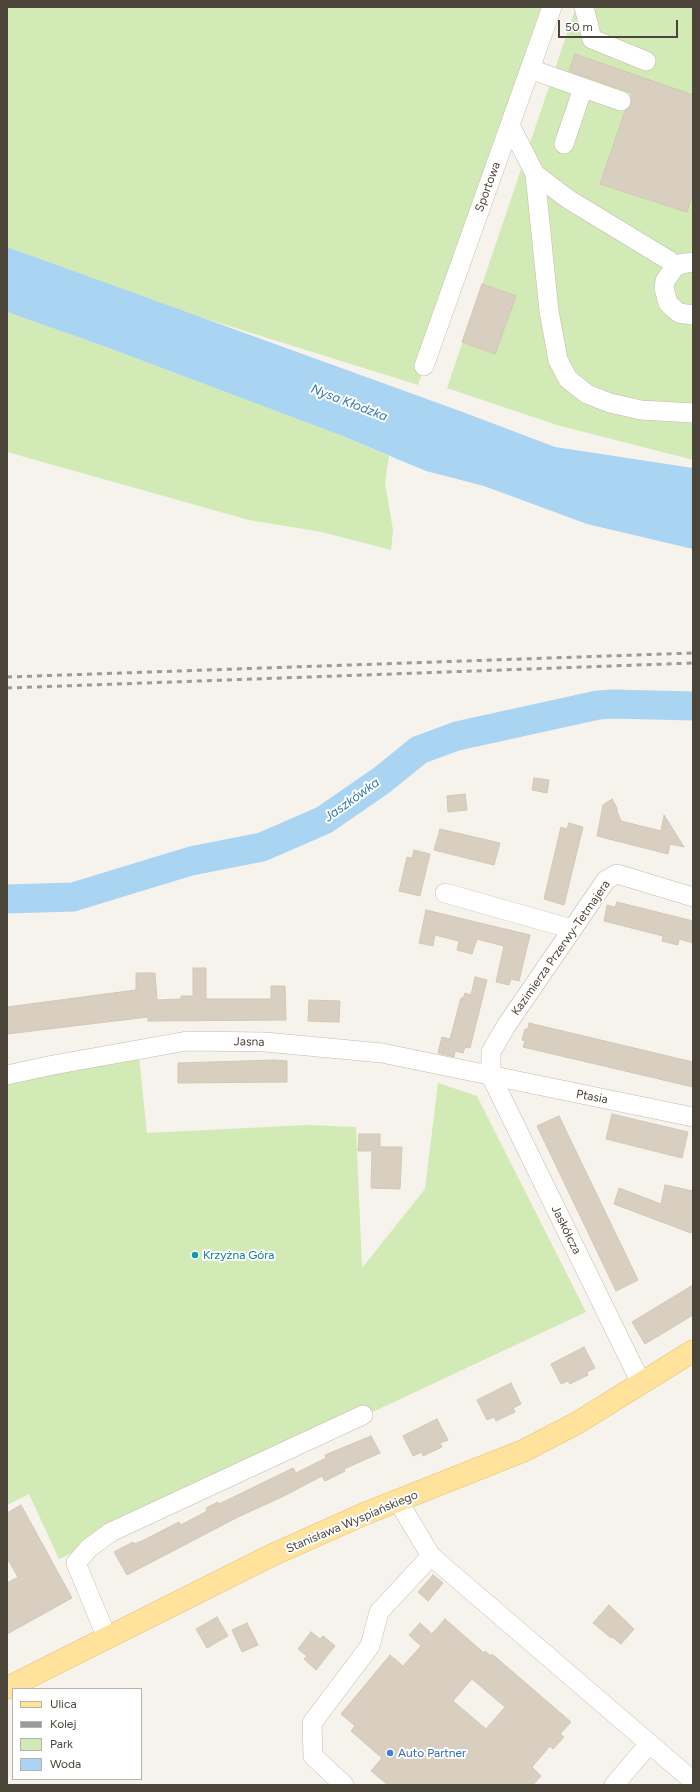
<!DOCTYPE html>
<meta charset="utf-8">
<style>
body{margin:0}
#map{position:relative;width:700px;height:1792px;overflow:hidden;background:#f6f3ec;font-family:Figtree,sans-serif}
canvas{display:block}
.frame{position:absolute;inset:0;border:8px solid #4b4439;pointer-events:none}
.legend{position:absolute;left:12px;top:1688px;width:130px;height:92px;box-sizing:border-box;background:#fff;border:1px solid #b7b4b0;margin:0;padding:5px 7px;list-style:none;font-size:12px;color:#4b4439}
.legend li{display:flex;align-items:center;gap:8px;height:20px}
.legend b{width:20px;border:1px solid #b7b4b0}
.scale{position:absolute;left:558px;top:20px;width:120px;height:18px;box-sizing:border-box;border:2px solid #4b4439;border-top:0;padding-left:5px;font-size:12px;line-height:14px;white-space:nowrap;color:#4b4439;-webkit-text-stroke:3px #fff;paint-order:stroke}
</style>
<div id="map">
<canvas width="700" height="1792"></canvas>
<div class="frame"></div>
<ul class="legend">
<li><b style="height:5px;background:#ffe39c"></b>Ulica</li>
<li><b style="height:5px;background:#9a9a9a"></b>Kolej</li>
<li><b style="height:11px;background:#d2eab5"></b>Park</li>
<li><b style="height:11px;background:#a9d4f2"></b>Woda</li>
</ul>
<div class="scale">50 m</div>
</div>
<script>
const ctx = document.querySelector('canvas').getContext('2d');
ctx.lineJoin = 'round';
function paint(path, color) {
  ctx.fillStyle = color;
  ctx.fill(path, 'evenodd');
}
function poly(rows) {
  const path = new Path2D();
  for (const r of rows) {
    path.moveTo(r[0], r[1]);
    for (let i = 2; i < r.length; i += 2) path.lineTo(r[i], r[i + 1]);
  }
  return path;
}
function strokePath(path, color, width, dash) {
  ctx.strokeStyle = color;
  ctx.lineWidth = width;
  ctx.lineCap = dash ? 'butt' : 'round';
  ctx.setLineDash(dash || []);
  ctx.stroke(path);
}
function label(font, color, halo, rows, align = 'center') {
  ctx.font = font + ' Figtree,sans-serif';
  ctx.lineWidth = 4;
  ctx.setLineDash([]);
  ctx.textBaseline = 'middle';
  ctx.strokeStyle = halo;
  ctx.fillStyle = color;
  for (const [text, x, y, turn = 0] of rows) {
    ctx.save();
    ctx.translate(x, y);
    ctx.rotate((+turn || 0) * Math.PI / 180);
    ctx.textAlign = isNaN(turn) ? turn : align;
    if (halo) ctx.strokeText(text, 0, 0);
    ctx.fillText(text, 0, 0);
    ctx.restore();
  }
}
paint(poly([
 [7,7,543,7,418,385,165,306,7,247],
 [576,7,693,7,693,460,557,425,447,388],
 [7,312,106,347,340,435,389,456,385,483,393,530,391,550,322,532,249,520,7,452],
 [139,1057,147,1133,308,1125,356,1127,362,1268,425,1189,438,1083,477,1096,586,1312,59,1559,29,1494,7,1505,7,1082]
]), '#d2eab5');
paint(poly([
 [7,247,460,411,555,447,693,468,693,549,587,524,484,486,426,471,340,435,106,347,7,312]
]), '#a9d4f2');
strokePath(poly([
 [7,899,73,897,191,861,262,847,324,820,382,780,419,750,457,736,598,705,614,704,693,706]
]), '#a9d4f2', 29);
const building = poly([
 [575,54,693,95,693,193,687,212,600,184,625,111,631,104,632,93,569,71,575,54],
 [482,284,516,296,495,354,462,342,482,284],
 [534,778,549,780,547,793,532,790,534,778],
 [465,794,467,810,448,812,447,796,465,794],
 [612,799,617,808,617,811,621,821,661,831,664,815,684,847,670,844,668,854,597,836,603,805,612,799],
 [569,823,583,827,564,905,544,899,561,827,567,829,569,823],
 [440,829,500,843,494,865,434,850,440,829],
 [414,850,430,854,420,896,399,891,407,857,412,858,414,850],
 [617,902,693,921,693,943,679,939,678,945,662,941,663,936,604,921,607,905,615,907,617,902],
 [426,910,530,935,519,981,511,979,509,985,496,982,504,946,477,939,472,954,457,950,459,941,435,935,433,946,419,943,426,910],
 [193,968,206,968,206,999,271,999,271,986,285,986,286,1020,148,1021,148,1017,7,1034,7,1007,136,990,136,973,155,973,157,1000,181,999,181,996,193,996,193,968],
 [475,977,487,980,470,1048,465,1047,463,1053,455,1051,454,1057,438,1053,442,1037,450,1039,461,998,463,998,465,993,471,995,475,977],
 [309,1000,340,1001,339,1022,308,1021,309,1000],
 [529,1023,693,1062,693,1087,523,1047,525,1041,522,1040,525,1029,528,1029,529,1023],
 [275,1060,287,1061,287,1082,178,1083,178,1063,275,1060],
 [612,1114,688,1132,682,1158,606,1139,612,1114],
 [559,1116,638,1280,616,1291,537,1126,559,1116],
 [359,1134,380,1134,380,1147,402,1147,400,1189,371,1188,372,1151,358,1151,359,1134],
 [665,1185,693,1191,693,1226,691,1233,614,1204,619,1188,661,1204,665,1185],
 [693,1285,693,1315,645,1344,632,1322,693,1285],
 [584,1347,595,1368,587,1372,588,1375,570,1384,568,1381,561,1384,551,1364,584,1347],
 [511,1383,521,1404,513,1408,515,1412,496,1421,494,1417,487,1420,477,1400,511,1383],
 [437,1419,448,1440,440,1443,442,1447,423,1456,422,1452,413,1456,403,1436,437,1419],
 [371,1436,380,1453,344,1469,345,1471,325,1481,322,1476,284,1496,238,1517,127,1575,114,1552,133,1542,134,1544,142,1541,179,1522,181,1525,207,1511,206,1508,218,1502,219,1504,293,1468,296,1473,326,1458,325,1455,371,1436],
 [21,1505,72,1598,7,1634,7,1583,18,1577,7,1558,7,1513,21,1505],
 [433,1575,443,1583,428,1601,418,1592,433,1575],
 [609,1605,634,1629,621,1644,612,1637,611,1638,593,1623,609,1605],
 [217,1617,228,1636,207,1648,196,1629,217,1617],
 [445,1619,484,1653,485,1651,491,1656,492,1654,571,1722,560,1734,564,1737,553,1749,550,1746,532,1767,541,1776,533,1785,388,1785,371,1771,382,1758,351,1731,355,1726,341,1714,390,1655,403,1666,421,1646,409,1635,420,1623,432,1634,445,1619],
 [472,1679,505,1707,486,1729,453,1701,472,1679],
 [247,1623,258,1645,242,1652,232,1630,247,1623],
 [311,1632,320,1639,323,1636,335,1646,316,1670,304,1659,307,1656,298,1649,311,1632]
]);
paint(building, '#d8cfc1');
strokePath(building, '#d3c7b4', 1);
const minor = poly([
 [584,7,592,39,646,61],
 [530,69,621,101],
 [510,125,535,174,549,311,558,360,568,379,587,394,610,403,641,410,693,413],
 [564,144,583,88],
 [535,174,568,199,670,261,674,268],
 [693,262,680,264,674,268,665,281,664,288,668,303,673,308,679,313,693,315],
 [424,366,552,7],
 [445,893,572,929],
 [7,1075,53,1065,187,1041,265,1042,382,1053,693,1117],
 [641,1383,491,1076,491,1052,506,1026,606,880,617,874,693,897],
 [398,1501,431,1556,693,1781],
 [107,1638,76,1563,89,1548,111,1532,363,1415],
 [344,1785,313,1756,312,1723,370,1646,379,1612,431,1556],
 [614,1785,649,1744]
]);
const major = poly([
 [7,1688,270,1556,364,1514,523,1451,577,1423,693,1351]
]);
strokePath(minor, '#c2bbae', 20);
strokePath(major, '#e6c16a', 23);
strokePath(minor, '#fff', 19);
strokePath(major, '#ffe39c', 22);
strokePath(poly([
 [7,677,693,653],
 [7,688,693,663]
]), '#9a9a9a', 3, [5, 5]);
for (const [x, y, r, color] of [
 [195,1255,4,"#0f9aa8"],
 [390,1753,4,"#3f7fe0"]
]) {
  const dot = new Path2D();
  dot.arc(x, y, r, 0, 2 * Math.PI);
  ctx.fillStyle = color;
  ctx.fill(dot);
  strokePath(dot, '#fff', 1.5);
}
label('12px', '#4b4439', '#fff', [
 ["Sportowa",488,187,-70],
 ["Kazimierza Przerwy-Tetmajera",561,948,-55],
 ["Jasna",249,1042,1],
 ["Ptasia",592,1097,11],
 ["Jaskółcza",566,1230,64],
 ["Stanisława Wyspiańskiego",352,1522,-23]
]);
label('12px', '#0d838f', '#fff', [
 ["Krzyżna Góra",203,1255]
], 'left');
label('12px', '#366cbe', '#fff', [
 ["Auto Partner",398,1753]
], 'left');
label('italic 13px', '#2e7ab2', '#fff', [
 ["Nysa Kłodzka",349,403,21],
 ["Jaszkówka",352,800,-36]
]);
</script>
